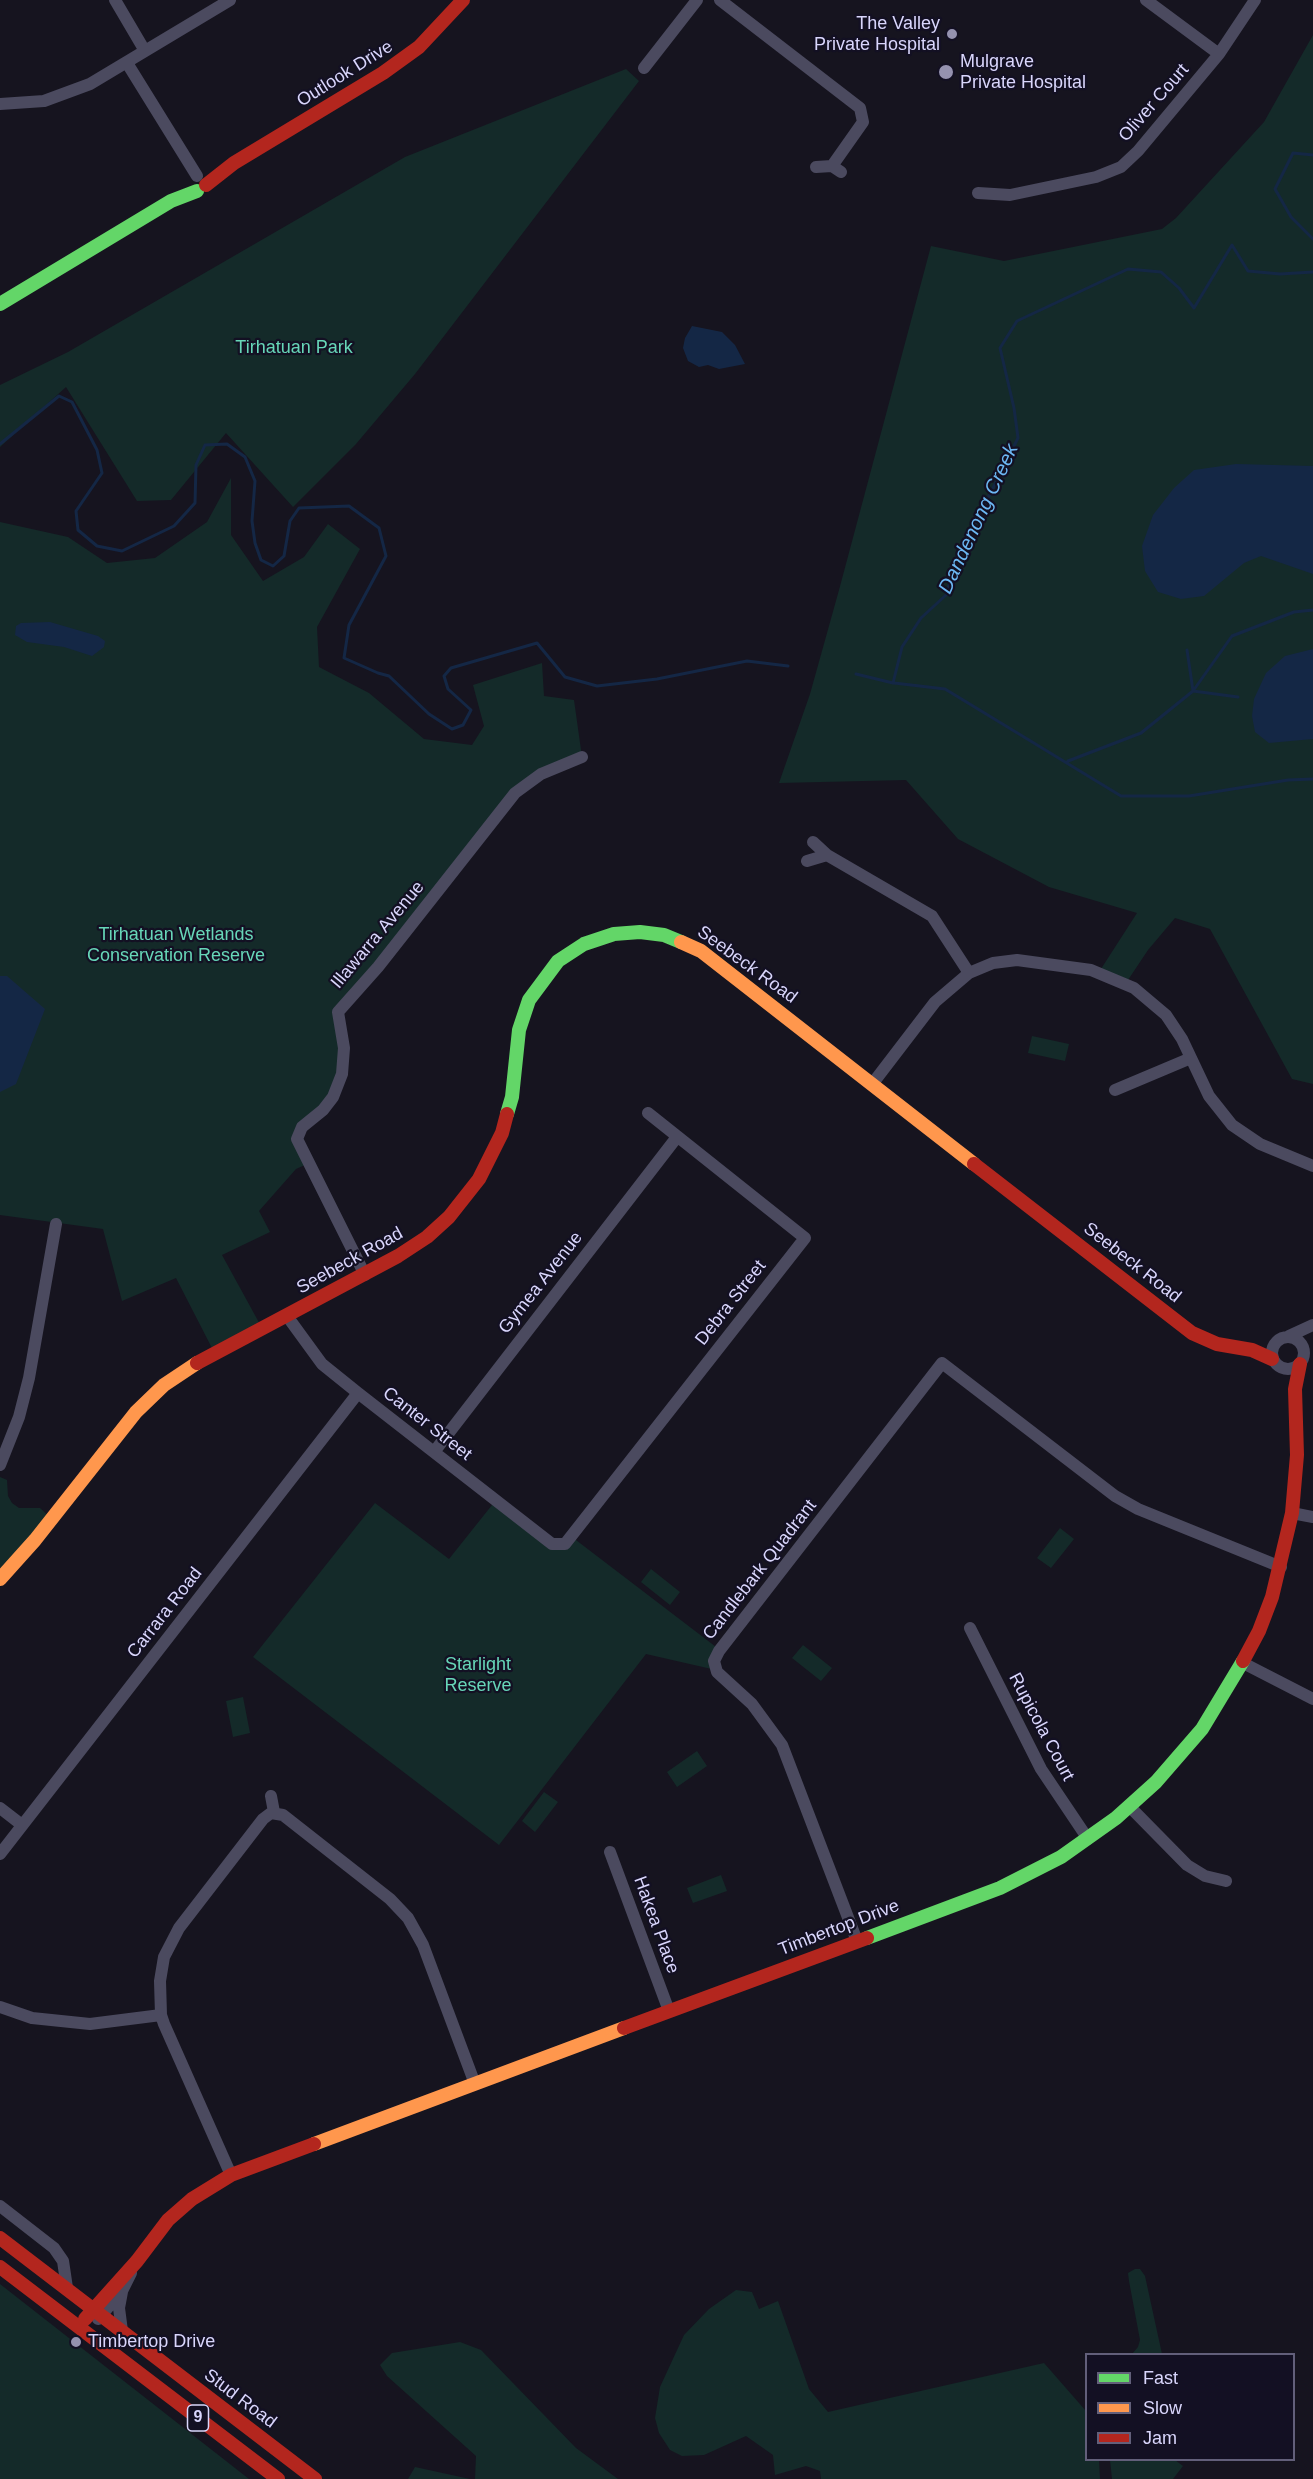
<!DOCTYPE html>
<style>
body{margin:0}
#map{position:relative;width:1313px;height:2479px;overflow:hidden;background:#16141f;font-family:Arial,sans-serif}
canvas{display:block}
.legend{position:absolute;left:1085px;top:2353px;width:210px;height:108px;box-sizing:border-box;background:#131023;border:2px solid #625f7a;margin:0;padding:8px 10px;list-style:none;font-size:18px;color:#d9d6fc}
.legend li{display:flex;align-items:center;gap:12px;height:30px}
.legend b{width:30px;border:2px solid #625f7a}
</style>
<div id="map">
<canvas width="1313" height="2479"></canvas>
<ul class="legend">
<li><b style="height:8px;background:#63d668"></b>Fast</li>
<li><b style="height:8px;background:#ff974d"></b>Slow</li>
<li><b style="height:8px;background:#b3261e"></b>Jam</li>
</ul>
</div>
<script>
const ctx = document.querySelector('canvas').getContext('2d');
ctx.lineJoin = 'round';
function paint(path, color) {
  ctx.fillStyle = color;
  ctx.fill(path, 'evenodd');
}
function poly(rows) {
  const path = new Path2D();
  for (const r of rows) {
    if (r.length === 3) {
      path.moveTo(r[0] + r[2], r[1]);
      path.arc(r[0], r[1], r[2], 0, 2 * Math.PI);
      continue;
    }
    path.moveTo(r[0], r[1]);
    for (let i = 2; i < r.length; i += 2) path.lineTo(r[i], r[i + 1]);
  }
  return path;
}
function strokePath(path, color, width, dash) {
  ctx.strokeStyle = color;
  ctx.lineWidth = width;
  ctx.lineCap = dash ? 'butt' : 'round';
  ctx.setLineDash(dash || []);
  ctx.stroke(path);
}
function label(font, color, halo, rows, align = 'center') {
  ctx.font = font + ' Arial,sans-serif';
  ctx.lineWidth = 4.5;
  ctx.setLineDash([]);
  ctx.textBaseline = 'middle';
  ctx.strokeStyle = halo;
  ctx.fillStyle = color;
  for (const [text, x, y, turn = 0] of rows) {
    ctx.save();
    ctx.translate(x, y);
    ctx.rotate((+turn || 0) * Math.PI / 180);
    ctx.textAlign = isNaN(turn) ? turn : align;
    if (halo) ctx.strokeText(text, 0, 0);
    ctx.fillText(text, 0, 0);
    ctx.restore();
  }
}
paint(poly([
 [1313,35,1313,1084,1292,1079,1210,929,1175,918,1148,950,1126,983,1099,972,1137,913,1049,887,958,839,906,780,779,783,810,694,839,590,931,246,1004,261,1162,229,1176,218,1264,122],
 [626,69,639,81,415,374,356,444,293,507,226,433,171,500,137,501,66,387,0,447,0,385,68,352,405,157],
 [231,478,231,535,263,581,304,557,328,524,360,549,317,627,319,667,369,693,424,739,472,745,484,726,473,685,542,663,544,696,574,700,582,757,531,780,343,1004,343,1040,336,1091,302,1127,307,1164,296,1169,259,1211,270,1232,222,1255,262,1328,214,1352,176,1278,122,1301,103,1229,0,1215,0,522,68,537,107,563,155,558,207,522],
 [1032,1036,1069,1044,1065,1061,1028,1053],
 [0,1477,7,1480,8,1496,12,1503,19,1508,40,1508,52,1519,0,1579],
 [496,1500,552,1544,572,1537,720,1650,716,1670,646,1654,499,1845,253,1657,375,1503,449,1559],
 [1060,1528,1074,1539,1051,1568,1037,1558],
 [651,1569,680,1592,670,1605,641,1582],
 [803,1645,832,1668,821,1681,792,1658],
 [243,1697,250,1733,233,1737,226,1701],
 [697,1751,707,1766,677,1787,667,1772],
 [544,1792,558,1802,535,1832,522,1821],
 [721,1875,727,1891,693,1903,687,1888],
 [1135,2269,1140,2269,1145,2276,1162,2354,1132,2354,1138,2347,1140,2340,1129,2281,1128,2273],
 [0,2284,249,2479,0,2479],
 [736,2290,752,2292,759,2309,778,2301,809,2389,828,2412,1044,2363,1086,2411,1086,2460,1099,2460,1100,2479,821,2479,820,2471,806,2466,775,2475,773,2455,746,2436,704,2455,682,2456,670,2450,659,2433,655,2418,660,2387,684,2335,709,2309],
 [460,2342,481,2350,576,2448,618,2479,475,2479,476,2456,387,2376,380,2365,392,2353],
 [1110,2460,1175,2460,1183,2466,1173,2479,1112,2479],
 [415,2467,470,2479,408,2479]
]), '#142a29');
paint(poly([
 [692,326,722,332,735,345,745,364,719,369,708,365,699,367,688,361,683,348,685,338],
 [1236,464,1313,466,1313,574,1261,556,1244,563,1204,596,1181,599,1158,592,1145,571,1142,546,1153,515,1174,488,1194,470],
 [50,622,98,636,105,641,104,647,92,656,64,647,27,642,15,635,16,626,21,623],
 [1313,649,1313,739,1269,743,1255,732,1252,716,1254,699,1266,673,1285,656],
 [0,976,7,976,45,1009,16,1084,0,1092]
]), '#142745');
strokePath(poly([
 [1313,155,1293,153,1275,189,1291,217,1313,239],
 [0,444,59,396,72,402,97,450,102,473,76,511,78,530,97,546,122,551,174,526,195,503,196,465,205,445,227,444,245,457,255,481,252,521,255,543,261,560,273,566,284,556,290,521,299,508,349,506,379,528,386,556,349,625,344,658,378,673,389,676,429,714,452,729,463,725,471,710,448,689,444,676,451,668,537,643,565,677,597,686,657,679,747,661,788,666],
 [1187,650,1193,691,1238,697],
 [856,674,893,683,902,647,921,618,946,595,956,562,1018,438,1014,408,1000,348,1017,321,1128,269,1161,272,1179,288,1194,308,1232,245,1248,271,1280,274,1313,272],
 [894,683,945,689,1121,796,1189,796,1288,780,1313,779],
 [1068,761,1141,733,1193,691,1232,636,1294,612,1313,610]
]), '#142745', 3);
strokePath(poly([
 [115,0,145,51],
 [720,0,860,108,863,122,832,166],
 [1146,0,1219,54],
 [127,63,197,176],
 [644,68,697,0],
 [0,104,44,101,90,84,230,0],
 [816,167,832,166,841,172],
 [978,193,1010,195,1096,177,1121,167,1138,151,1219,54,1255,0],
 [813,842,827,855,932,916,969,973],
 [807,861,827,855],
 [873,1083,935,1002,969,973,993,963,1017,960,1091,970,1134,988,1166,1015,1182,1039,1209,1096,1232,1125,1260,1144,1313,1166],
 [1115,1090,1191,1058],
 [365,1275,297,1139,302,1127,323,1110,333,1097,342,1074,344,1048,338,1012,378,967,515,793,541,774,582,757],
 [287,1316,322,1364,358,1393,552,1544,565,1544,805,1238,648,1113],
 [1289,1336,1313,1325],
 [1288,1353,16],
 [434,1452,677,1137],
 [0,1465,19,1417,29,1378,56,1224],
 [1292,1513,1313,1517],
 [970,1628,1041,1769,1088,1839],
 [1243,1663,1313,1699],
 [271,1796,274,1812],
 [1130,1807,1187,1865,1205,1876,1226,1881],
 [0,1808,22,1825],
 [610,1852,669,2011],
 [0,1854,358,1393],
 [857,1941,782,1745,752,1704,717,1672,714,1661,719,1651,942,1363,1115,1496,1138,1509,1281,1567],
 [0,2007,32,2018,90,2024,161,2015],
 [231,2175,164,2024,161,2015,160,1981,164,1957,179,1928,263,1819,271,1813,283,1815,390,1899,408,1918,423,1945,475,2084],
 [0,2206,54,2248,63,2261,67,2288],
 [122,2292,119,2308,122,2331],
 [98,2319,122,2291,131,2273]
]), '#4b4a5f', 12);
strokePath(poly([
 [0,304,171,201,197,191],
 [507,1114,512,1097,519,1030,529,1000,558,961,584,944,614,934,640,932,664,935,681,942],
 [867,1938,1000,1888,1061,1857,1116,1818,1156,1782,1202,1729,1243,1661]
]), '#63d668', 14);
strokePath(poly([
 [681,942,701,951,974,1164],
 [0,1579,35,1540,136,1412,164,1385,197,1363],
 [314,2144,624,2028]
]), '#ff974d', 14);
strokePath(poly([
 [206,185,234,163,383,73,419,47,463,0],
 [974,1164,1192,1333,1217,1344,1252,1350,1272,1359],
 [197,1363,398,1256,427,1237,449,1217,479,1179,502,1133,507,1114],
 [1243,1661,1259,1631,1272,1597,1292,1513,1297,1455,1295,1389,1300,1364],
 [624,2028,867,1938],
 [0,2238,315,2479],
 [0,2267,278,2479],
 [85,2319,137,2261,168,2220,192,2199,231,2175,314,2144]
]), '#b3261e', 14);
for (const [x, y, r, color] of [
 [952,34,6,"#9592af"],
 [946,72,8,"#9592af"],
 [76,2342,6,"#9592af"]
]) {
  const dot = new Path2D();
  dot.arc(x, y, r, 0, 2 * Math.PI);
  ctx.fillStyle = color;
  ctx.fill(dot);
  strokePath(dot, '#131023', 2);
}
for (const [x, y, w] of [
 [198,2418,21]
]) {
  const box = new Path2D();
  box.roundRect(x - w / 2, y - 13, w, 26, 4.5);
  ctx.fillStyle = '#131023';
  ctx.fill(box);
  strokePath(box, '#d9d6fc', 1.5);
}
label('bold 16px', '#d9d6fc', null, [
 ["9",198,2418]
]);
label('18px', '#d9d6fc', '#131023', [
 ["The Valley",940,24,"right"],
 ["Private Hospital",940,45,"right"],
 ["Mulgrave",960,62],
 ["Private Hospital",960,83],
 ["Timbertop Drive",88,2342]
], 'left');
label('18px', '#d9d6fc', '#131023', [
 ["Outlook Drive",345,74,-32],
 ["Oliver Court",1154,103,-49],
 ["Illawarra Avenue",378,935,-50],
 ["Seebeck Road",747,965,36],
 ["Seebeck Road",350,1261,-29],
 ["Seebeck Road",1132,1263,38],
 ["Gymea Avenue",541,1283,-52],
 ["Debra Street",731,1303,-52],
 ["Canter Street",427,1424,38],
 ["Candlebark Quadrant",760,1570,-52],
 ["Carrara Road",165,1613,-52],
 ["Rupicola Court",1041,1727,62],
 ["Hakea Place",656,1925,70],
 ["Timbertop Drive",839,1928,-21],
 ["Stud Road",240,2399,37]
]);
label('18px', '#67d6b8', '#131023', [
 ["Tirhatuan Park",294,348],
 ["Tirhatuan Wetlands",176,935],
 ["Conservation Reserve",176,956],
 ["Starlight",478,1665],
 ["Reserve",478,1686]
]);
label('italic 20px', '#6cb7f3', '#131023', [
 ["Dandenong Creek",979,519,-65]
]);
</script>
